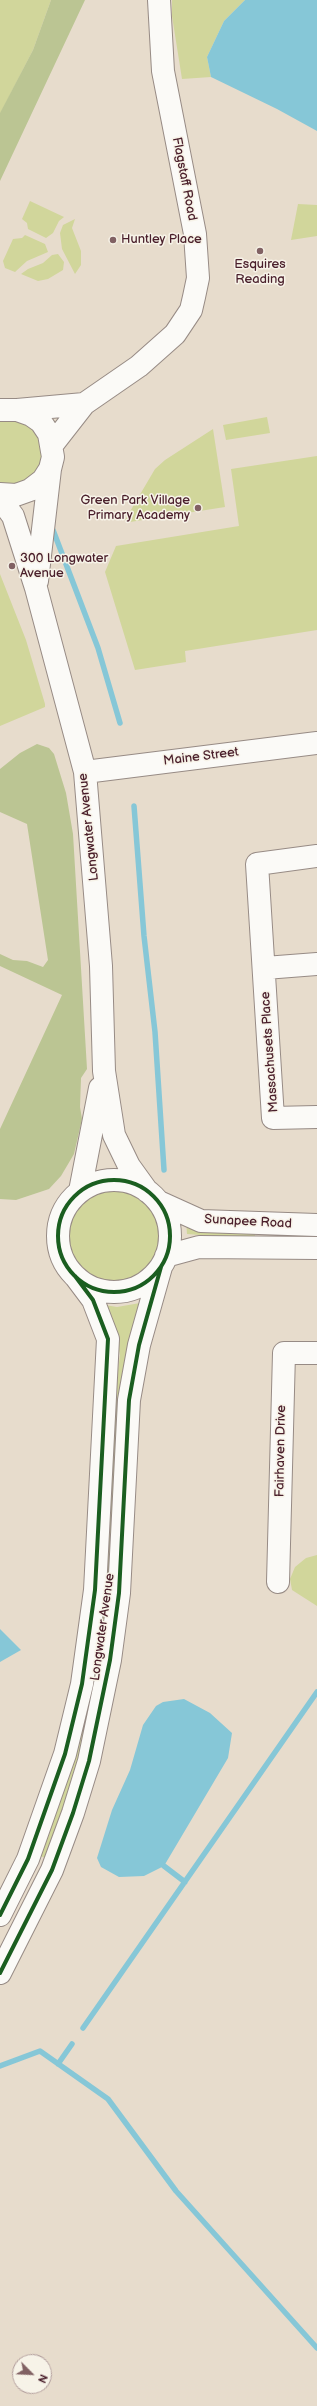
<!DOCTYPE html>
<style>
body{margin:0}
#map{position:relative;width:317px;height:2406px;overflow:hidden;background:#e7dccc;font-family:"Balsamiq Sans",sans-serif}
canvas{display:block}
.north{position:absolute;left:12px;top:2354px;width:40px;height:40px;box-sizing:border-box;background:#f7f3e8;border:1px solid #b29e9c;border-radius:50%;rotate:114deg;font-size:11px;font-weight:700;line-height:16px;text-align:center;color:#4a1f2b}
.north::after{content:'';display:block;margin:auto;width:14px;height:18px;background:#816163;clip-path:polygon(50% 0,100% 100%,50% 72%,0 100%)}
</style>
<div id="map">
<canvas width="317" height="2406"></canvas>
<div class="north">N</div>
</div>
<script>
const ctx = document.querySelector('canvas').getContext('2d');
ctx.lineJoin = 'round';
function paint(path, color) {
  ctx.fillStyle = color;
  ctx.fill(path, 'evenodd');
}
function poly(rows) {
  const path = new Path2D();
  for (const r of rows) {
    if (r.length === 3) {
      path.moveTo(r[0] + r[2], r[1]);
      path.arc(r[0], r[1], r[2], 0, 2 * Math.PI);
      continue;
    }
    path.moveTo(r[0], r[1]);
    for (let i = 2; i < r.length; i += 2) path.lineTo(r[i], r[i + 1]);
  }
  return path;
}
function strokePath(path, color, width, dash) {
  ctx.strokeStyle = color;
  ctx.lineWidth = width;
  ctx.lineCap = dash ? 'butt' : 'round';
  ctx.setLineDash(dash || []);
  ctx.stroke(path);
}
function label(font, color, halo, rows, align = 'center') {
  ctx.font = font + ' "Balsamiq Sans",sans-serif';
  ctx.lineWidth = 3;
  ctx.setLineDash([]);
  ctx.textBaseline = 'middle';
  ctx.strokeStyle = halo;
  ctx.fillStyle = color;
  for (const [text, x, y, turn = 0] of rows) {
    ctx.save();
    ctx.translate(x, y);
    ctx.rotate((+turn || 0) * Math.PI / 180);
    ctx.textAlign = isNaN(turn) ? turn : align;
    if (halo) ctx.strokeText(text, 0, 0);
    ctx.fillText(text, 0, 0);
    ctx.restore();
  }
}
paint(poly([
 [0,0,51,0,33,50,0,114],
 [172,0,245,0,224,21,207,57,211,77,182,79,172,16],
 [30,201,64,217,59,221,53,233,46,238,28,229,27,223,22,219],
 [298,204,317,205,317,236,291,240],
 [75,219,72,228,81,251,81,265,75,274,62,249,60,233,63,225],
 [25,235,45,244,48,252,27,261,15,272,5,268,3,261,13,239,22,238],
 [58,254,64,262,63,270,48,279,38,281,21,274,28,269,43,263,52,255],
 [267,417,270,433,226,440,223,425],
 [8,419,17,419,37,430,46,459,24,486,0,487,0,421],
 [213,429,225,507,130,522,125,520,155,469,165,460],
 [317,456,317,630,185,651,186,662,135,670,105,572,116,546,239,526,231,469],
 [0,574,26,640,45,704,45,707,0,726],
 [114,1236,45],
 [186,1220,255,1229,255,1239,187,1234],
 [140,1303,115,1570,95,1707,51,1860,40,1856,60,1802,120,1355,113,1319,105,1305,117,1307],
 [317,1555,317,1606,292,1590,290,1579,295,1567,306,1558]
]), '#d1d69b');
paint(poly([
 [51,0,85,0,0,181,0,113,33,50],
 [37,744,49,748,54,754,66,793,73,834,87,1069,81,1078,80,1107,82,1119,74,1154,61,1176,49,1189,16,1200,0,1199,0,1129,62,995,0,966,0,954,13,960,27,961,43,967,48,960,27,824,0,812,0,769,20,753]
]), '#bbc593');
paint(poly([
 [245,0,317,0,317,131,277,109,211,77,207,57,224,21],
 [0,1629,21,1650,0,1662],
 [184,1699,210,1713,232,1733,228,1758,164,1866,144,1876,119,1877,101,1867,97,1858,112,1810,130,1770,143,1725,156,1706,163,1702]
]), '#86c7d7');
strokePath(poly([
 [53,530,98,648,120,723],
 [134,806,144,936,155,1032,164,1170],
 [164,1866,185,1882],
 [83,2028,317,1692],
 [58,2064,72,2044],
 [0,2066,40,2051,108,2099,176,2191,317,2348]
]), '#86c7d7', 5.5);
const minor = poly([
 [0,410,17,410,31,415,41,422,49,434,53,457,50,469,43,480,30,490,16,495,0,494],
 [17,410,84,404],
 [52,445,84,404,139,366,175,334,191,310,194,297,198,278,195,234,163,71,159,0],
 [0,499,13,516,36,588,85,772,101,966,104,1071,114,1135,129,1166,147,1191],
 [37,581,50,469],
 [85,772,317,743],
 [317,856,257,864,273,1118,317,1117],
 [265,968,317,964],
 [114,1236,56],
 [80,1191,100,1088],
 [159,1202,201,1221,317,1225],
 [166,1256,199,1247,317,1248],
 [278,1582,284,1353,317,1353],
 [0,1915,28,1859,65,1754,82,1684,95,1590,108,1339,93,1300,75,1276],
 [0,1973,52,1870,73,1813,89,1761,110,1660,119,1593,129,1400,139,1345,161,1267]
]);
strokePath(minor, '#978b85', 24);
strokePath(minor, '#fbfaf7', 22);
strokePath(poly([
 [114,1236,56],
 [0,1915,28,1859,65,1754,82,1684,95,1590,108,1339,93,1300,75,1276],
 [0,1973,52,1870,73,1813,89,1761,110,1660,119,1593,129,1400,139,1345,161,1267]
]), '#1b5e20', 4);
for (const [x, y, r, color] of [
 [113,240,4,"#816163"],
 [260,251,4,"#816163"],
 [198,508,4,"#816163"],
 [12,566,4,"#816163"]
]) {
  const dot = new Path2D();
  dot.arc(x, y, r, 0, 2 * Math.PI);
  ctx.fillStyle = color;
  ctx.fill(dot);
  strokePath(dot, '#f7f3e8', 1.5);
}
label('13px', '#4a1f2b', '#f7f3e8', [
 ["Flagstaff Road",184,179,79],
 ["Maine Street",201,757,-7],
 ["Longwater Avenue",89,827,-96],
 ["Massachusets Place",270,1052,-94],
 ["Sunapee Road",248,1222,3],
 ["Fairhaven Drive",281,1451,-89],
 ["Longwater Avenue",103,1627,-82]
]);
label('13px', '#4a1f2b', '#f7f3e8', [
 ["Huntley Place",121,240],
 ["Esquires",260,265,"center"],
 ["Reading",260,280,"center"],
 ["Green Park Village",190,501,"right"],
 ["Primary Academy",190,516,"right"],
 ["300 Longwater",20,559],
 ["Avenue",20,574]
], 'left');
</script>
